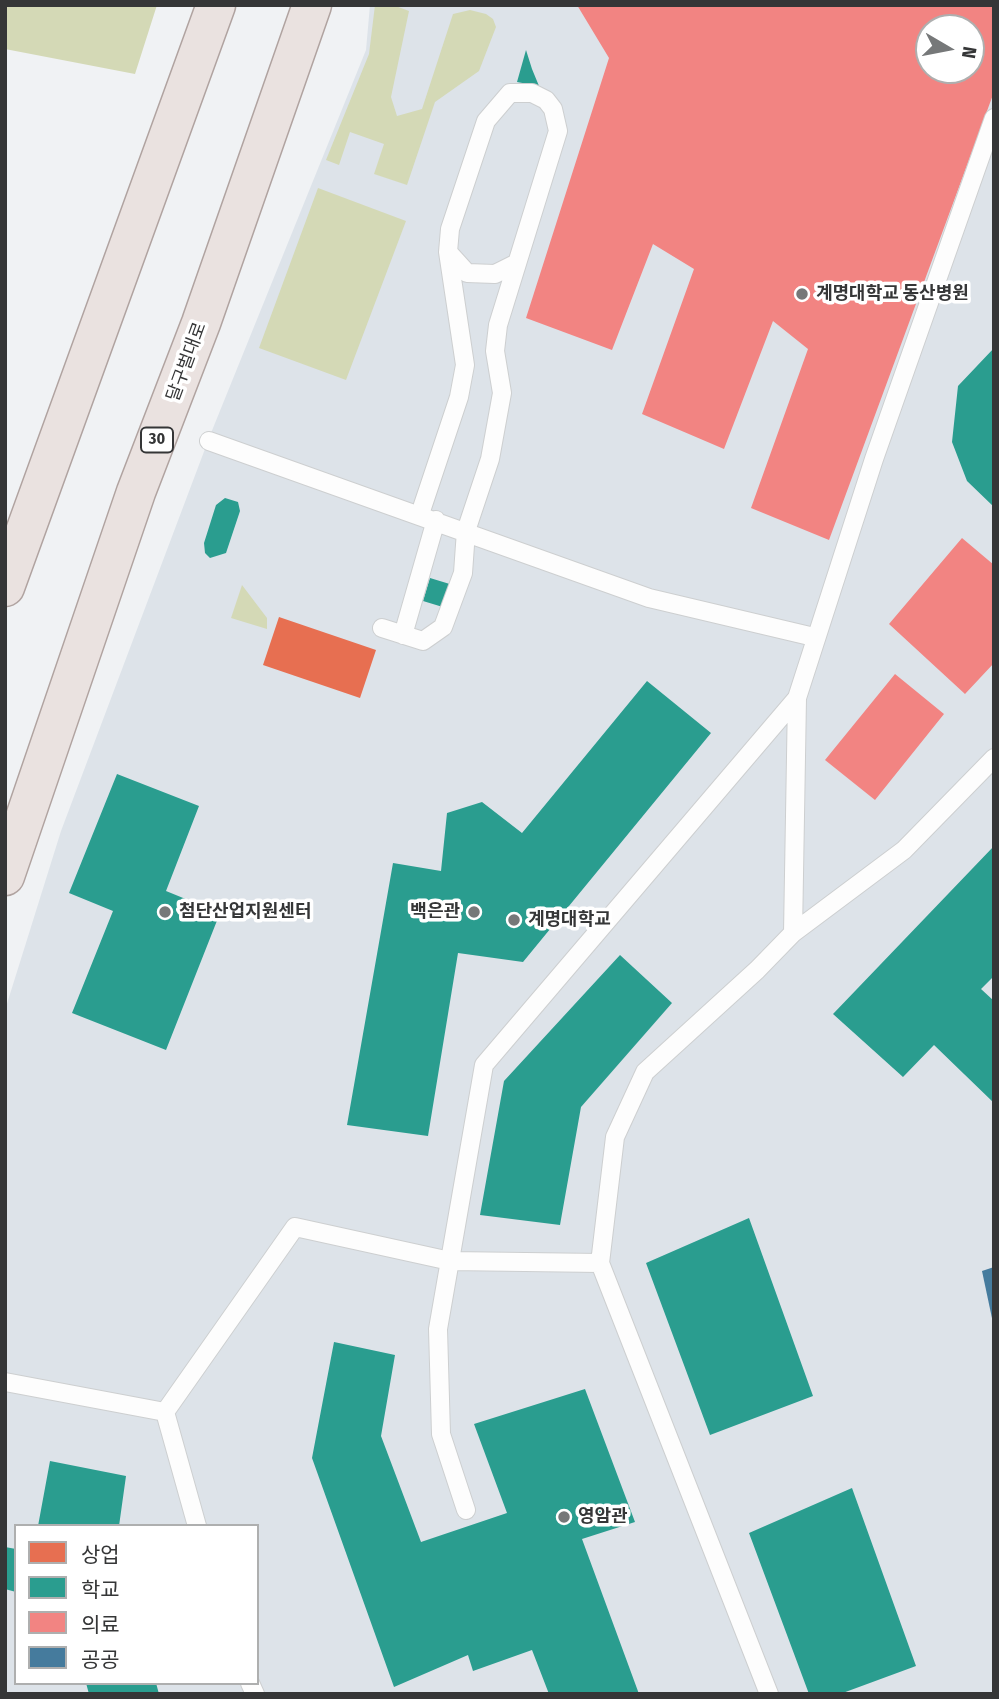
<!DOCTYPE html>
<meta charset="utf-8">
<style>
body{margin:0}
#map{position:relative;width:999px;height:1699px;overflow:hidden;background:#f0f2f4;font-family:"Fira Sans Condensed","Noto Sans KR",sans-serif}
canvas{display:block}
.frame{position:absolute;inset:0;border:7px solid #353637;pointer-events:none}
.legend{position:absolute;left:14px;top:1524px;width:245px;height:161px;box-sizing:border-box;background:#fff;border:2px solid #aeafaf;margin:0;padding:9px 12px;list-style:none;font-size:21px;color:#353637}
.legend li{display:flex;align-items:center;gap:14px;height:35px}
.legend b{width:35px;border:2px solid #aeafaf}
.north{position:absolute;left:915px;top:14px;width:70px;height:70px;box-sizing:border-box;background:#fff;border:2px solid #aeafaf;border-radius:50%;rotate:100deg;font-size:19px;font-weight:700;line-height:28px;text-align:center;color:#353637}
.north::after{content:'';display:block;margin:auto;width:24px;height:32px;background:#767879;clip-path:polygon(50% 0,100% 100%,50% 72%,0 100%)}
</style>
<div id="map">
<canvas width="999" height="1699"></canvas>
<div class="frame"></div>
<ul class="legend">
<li><b style="height:19px;background:#e76f51"></b>상업</li>
<li><b style="height:19px;background:#2a9d8f"></b>학교</li>
<li><b style="height:19px;background:#f28482"></b>의료</li>
<li><b style="height:19px;background:#457b9d"></b>공공</li>
</ul>
<div class="north">N</div>
</div>
<script>
const ctx = document.querySelector('canvas').getContext('2d');
ctx.lineJoin = 'round';
function paint(path, color) {
  ctx.fillStyle = color;
  ctx.fill(path, 'evenodd');
}
function poly(rows) {
  const path = new Path2D();
  for (const r of rows) {
    path.moveTo(r[0], r[1]);
    for (let i = 2; i < r.length; i += 2) path.lineTo(r[i], r[i + 1]);
  }
  return path;
}
function strokePath(path, color, width, dash) {
  ctx.strokeStyle = color;
  ctx.lineWidth = width;
  ctx.lineCap = dash ? 'butt' : 'round';
  ctx.setLineDash(dash || []);
  ctx.stroke(path);
}
function label(font, color, halo, rows, align = 'center') {
  ctx.font = font + ' "Fira Sans Condensed","Noto Sans KR",sans-serif';
  ctx.lineWidth = 7;
  ctx.setLineDash([]);
  ctx.textBaseline = 'middle';
  ctx.strokeStyle = halo;
  ctx.fillStyle = color;
  for (const [text, x, y, turn = 0] of rows) {
    ctx.save();
    ctx.translate(x, y);
    ctx.rotate((+turn || 0) * Math.PI / 180);
    ctx.textAlign = isNaN(turn) ? turn : align;
    if (halo) ctx.strokeText(text, 0, 0);
    ctx.fillText(text, 0, 0);
    ctx.restore();
  }
}
paint(poly([
 [370,5,994,5,994,1694,5,1694,5,1010,61,831,211,433,366,50],
 [929,28,971,28,971,70,929,70],
 [16,1526,257,1526,257,1683,16,1683]
]), '#dde3e9');
paint(poly([
 [5,5,157,5,135,74,5,49],
 [375,5,393,5,409,11,391,97,397,116,422,109,453,14,470,10,486,14,493,19,496,27,479,71,435,102,407,185,374,174,384,144,350,132,339,165,326,160,369,54],
 [318,188,406,221,346,380,259,348],
 [242,585,267,618,267,629,231,618]
]), '#d4d9b6');
paint(poly([
 [279,617,376,650,360,698,263,665]
]), '#e76f51');
paint(poly([
 [526,50,532,69,539,86,517,82],
 [994,348,994,507,967,481,952,442,958,386],
 [225,498,238,502,240,511,226,553,210,558,205,553,204,543,216,505],
 [430,578,453,585,446,608,423,601],
 [647,681,711,733,523,962,458,953,428,1136,347,1125,393,863,441,871,447,813,482,802,522,833],
 [117,774,199,806,166,891,220,913,166,1050,72,1013,113,911,69,893],
 [994,846,994,976,981,989,994,1001,994,1103,934,1045,903,1077,833,1014],
 [620,955,672,1003,581,1107,560,1225,480,1215,504,1081],
 [749,1218,813,1396,710,1435,646,1263],
 [334,1342,395,1355,381,1436,421,1542,507,1513,474,1424,585,1389,635,1522,582,1539,639,1694,549,1694,532,1650,473,1671,468,1655,394,1687,312,1458],
 [50,1461,126,1476,119,1526,38,1526],
 [852,1488,916,1666,840,1694,809,1694,749,1533],
 [5,1547,16,1549,16,1592,5,1589],
 [86,1683,156,1683,159,1694,89,1694]
]), '#2a9d8f');
paint(poly([
 [577,5,994,5,994,92,829,540,751,508,808,349,773,321,724,449,642,414,694,269,653,244,612,350,526,318,609,58],
 [929,28,971,28,971,70,929,70],
 [962,538,994,565,994,663,965,694,889,624],
 [895,674,944,714,875,800,825,760]
]), '#f28482');
paint(poly([
 [994,1267,994,1323,993,1323,982,1271]
]), '#457b9d');
const service = poly([
 [448,252,467,273,495,274,515,264],
 [209,441,649,598,814,637],
 [382,628,423,641,443,627,463,573,466,531,490,459,502,393,495,351,498,325,558,131,553,109,546,100,532,93,510,93,486,121,450,229,448,252,465,365,459,397,420,514],
 [403,635,436,520],
 [793,933,797,698,874,459,994,118],
 [600,1263,769,1694],
 [5,1382,165,1412,197,1526],
 [165,1412,295,1227,450,1261,600,1263,615,1137,645,1072,757,970,793,933,904,850,994,758],
 [466,1510,441,1434,438,1329,484,1065,797,698],
 [250,1683,255,1694]
]);
const primary = poly([
 [5,587,216,5],
 [5,876,136,492,201,323,312,5]
]);
strokePath(service, '#cdcfd0', 20);
strokePath(primary, '#b0a3a0', 41);
strokePath(service, '#fdfdfd', 18);
strokePath(primary, '#eae2e0', 38);
for (const [x, y, r, color] of [
 [802,294,7,"#767879"],
 [165,912,7,"#767879"],
 [474,912,7,"#767879"],
 [514,920,7,"#767879"],
 [564,1517,7,"#767879"]
]) {
  const dot = new Path2D();
  dot.arc(x, y, r, 0, 2 * Math.PI);
  ctx.fillStyle = color;
  ctx.fill(dot);
  strokePath(dot, '#fff', 2.5);
}
for (const [x, y, w] of [
 [157,440,32]
]) {
  const box = new Path2D();
  box.roundRect(x - w / 2, y - 12.5, w, 25, 5);
  ctx.fillStyle = '#fff';
  ctx.fill(box);
  strokePath(box, '#353637', 2);
}
label('bold 16px', '#353637', null, [
 ["30",157,440]
]);
label('bold 18px', '#353637', '#fff', [
 ["계명대학교 동산병원",816,294],
 ["첨단산업지원센터",179,912],
 ["백은관",460,912,"right"],
 ["계명대학교",528,920],
 ["영암관",578,1517]
], 'left');
label('18px', '#353637', '#fff', [
 ["달구벌대로",187,362,-70]
]);
</script>
